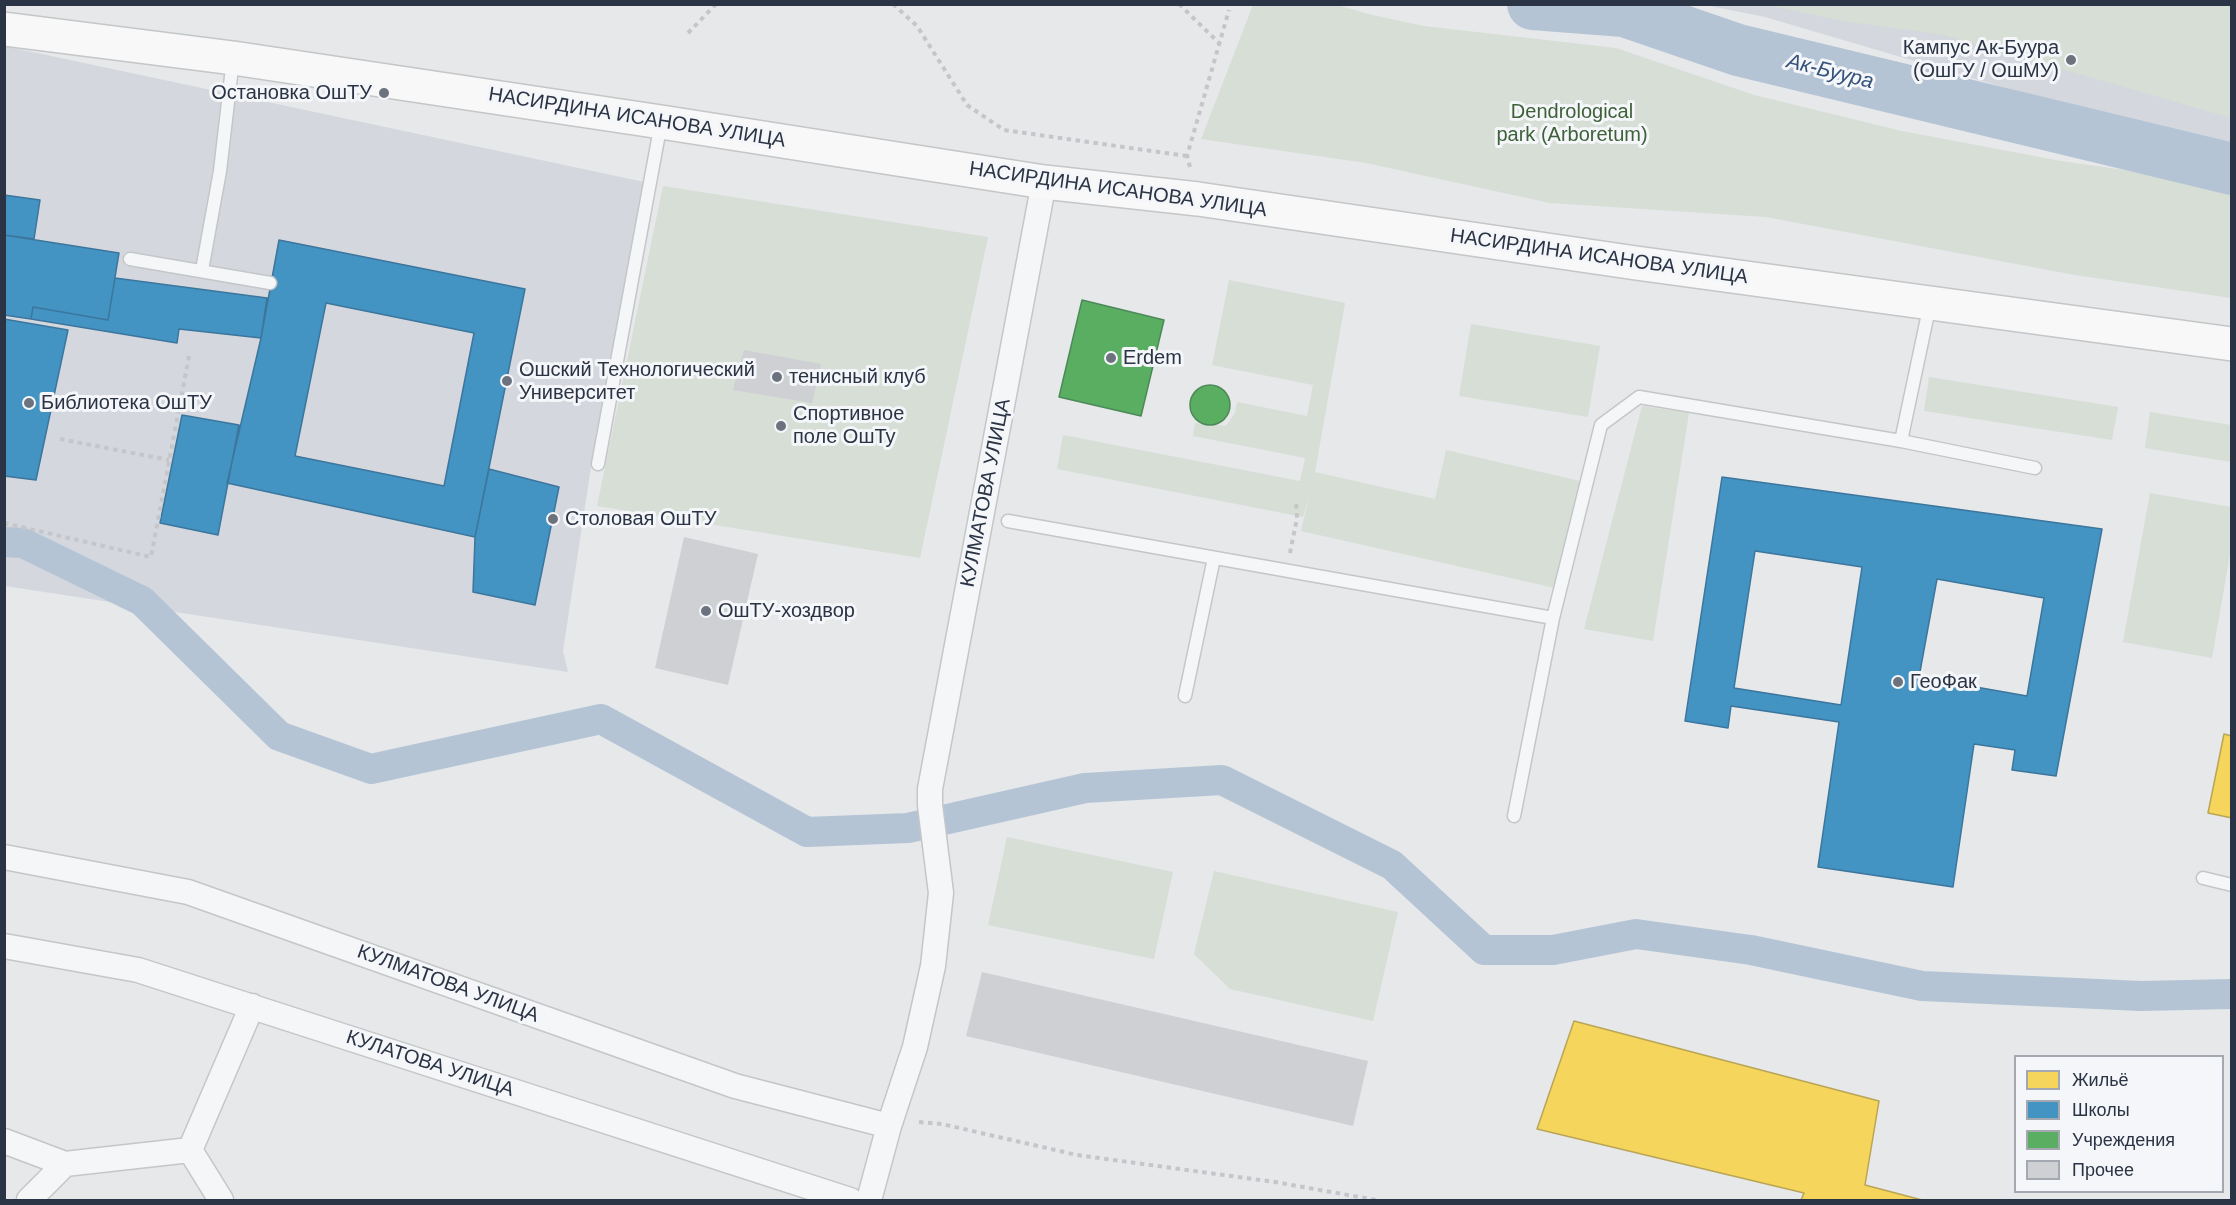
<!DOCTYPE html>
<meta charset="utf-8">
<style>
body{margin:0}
#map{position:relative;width:2236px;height:1205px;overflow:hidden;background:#e6e8ea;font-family:Arial,sans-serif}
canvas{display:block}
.frame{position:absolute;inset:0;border:6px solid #2b3445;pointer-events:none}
.legend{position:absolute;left:2014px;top:1055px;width:210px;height:138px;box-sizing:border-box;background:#f4f6f9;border:2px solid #a4a8b1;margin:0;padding:8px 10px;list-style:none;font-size:18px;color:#2b3445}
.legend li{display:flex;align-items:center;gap:12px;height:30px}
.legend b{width:30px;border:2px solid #a4a8b1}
</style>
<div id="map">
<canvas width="2236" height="1205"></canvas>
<div class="frame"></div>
<ul class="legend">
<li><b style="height:16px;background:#f6d55c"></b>Жильё</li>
<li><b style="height:16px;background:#4393c3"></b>Школы</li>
<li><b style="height:16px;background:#5aae61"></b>Учреждения</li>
<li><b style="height:16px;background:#ced0d3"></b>Прочее</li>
</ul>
</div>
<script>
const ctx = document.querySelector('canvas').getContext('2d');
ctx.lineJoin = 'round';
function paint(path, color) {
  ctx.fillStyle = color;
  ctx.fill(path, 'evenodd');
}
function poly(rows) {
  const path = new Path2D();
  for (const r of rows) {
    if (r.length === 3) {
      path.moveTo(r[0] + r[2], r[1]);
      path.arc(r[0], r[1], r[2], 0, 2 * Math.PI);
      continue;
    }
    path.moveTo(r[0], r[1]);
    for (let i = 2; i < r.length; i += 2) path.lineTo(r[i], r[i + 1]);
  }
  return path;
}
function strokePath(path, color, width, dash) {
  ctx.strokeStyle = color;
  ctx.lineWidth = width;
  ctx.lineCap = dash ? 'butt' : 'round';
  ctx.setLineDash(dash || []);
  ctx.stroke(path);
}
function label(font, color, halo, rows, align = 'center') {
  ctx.font = font + ' Arial,sans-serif';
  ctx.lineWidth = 6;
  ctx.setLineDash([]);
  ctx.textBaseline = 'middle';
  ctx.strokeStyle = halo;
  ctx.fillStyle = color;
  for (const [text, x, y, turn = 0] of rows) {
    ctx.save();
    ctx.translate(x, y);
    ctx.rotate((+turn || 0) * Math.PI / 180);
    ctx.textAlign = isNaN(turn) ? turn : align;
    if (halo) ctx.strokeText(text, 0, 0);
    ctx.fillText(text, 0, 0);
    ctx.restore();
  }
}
paint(poly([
 [1705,5,2231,5,2231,149,2057,103,1765,17],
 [4,46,649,183,593,454,563,651,568,672,5,586]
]), '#d4d7dd');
paint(poly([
 [1253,5,1337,5,1372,15,1424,26,1616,48,1754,95,1902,131,2061,161,2231,185,2231,298,2075,275,1766,217,1550,203,1366,163,1201,139],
 [1768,5,2231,5,2231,118,1944,35,1842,21],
 [663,186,988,237,920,558,597,506],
 [1229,280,1345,303,1315,472,1435,499,1446,450,1580,481,1555,588,1301,531,1309,496,1303,517,1057,469,1063,435,1300,481,1305,458,1193,436,1195,423,1226,426,1235,413,1237,402,1307,416,1313,385,1212,365],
 [1471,324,1600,346,1588,417,1459,396],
 [1929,377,2118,407,2112,440,1924,411],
 [1642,406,1689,413,1653,641,1584,629],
 [2150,412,2231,425,2231,462,2145,448],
 [2150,493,2231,507,2231,548,2212,658,2123,642],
 [1007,837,1173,872,1154,959,988,925],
 [1214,871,1398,912,1373,1021,1230,989,1194,954]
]), '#d6ded6');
const homes = poly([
 [2224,734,2232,736,2232,818,2208,813,2224,734],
 [1574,1021,1879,1101,1865,1185,1922,1200,1801,1200,1804,1193,1537,1129,1574,1021]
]);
paint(homes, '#f6d55c');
strokePath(homes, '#b9a555', 1.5);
const schools = poly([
 [4,195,40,200,34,239,4,235,4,195],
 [4,235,119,253,108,320,33,307,31,319,4,315,4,235],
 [279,240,525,289,475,537,227,483,261,338,279,240],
 [326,303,474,333,444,486,295,456,326,303],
 [115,278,267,298,261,338,179,329,177,343,31,319,33,307,108,320,115,278],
 [4,319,68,330,36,480,4,476,4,319],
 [182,415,239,425,218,535,160,523,182,415],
 [489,469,559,487,535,605,473,592,475,537,489,469],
 [1722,477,2102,529,2056,776,2012,770,2015,750,1974,744,1953,887,1818,867,1839,722,1731,706,1728,728,1685,721,1722,477],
 [1755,551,1862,567,1841,705,1734,688,1755,551],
 [1937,579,2044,598,2027,696,1919,677,1937,579]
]);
paint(schools, '#4393c3');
strokePath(schools, '#3c769d', 1.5);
const public = poly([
 [1082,300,1164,320,1141,416,1059,397,1082,300],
 [1210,405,20]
]);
paint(public, '#5aae61');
strokePath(public, '#4c8959', 1.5);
strokePath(poly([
 [4,542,23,543,142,601,279,736,371,769,601,719,807,832,908,828,1085,788,1222,780,1392,865,1484,950,1553,950,1636,934,1751,950,1922,986,2141,996,2232,994]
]), '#b4c4d5', 30);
strokePath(poly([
 [1533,4,1624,11,1738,50,2232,169]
]), '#b4c4d5', 52);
paint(poly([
 [744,350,821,364,812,403,733,390],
 [684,537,758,554,728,685,655,668],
 [982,972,1368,1061,1353,1126,966,1036]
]), '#ced0d3');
const service = poly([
 [130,259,270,283],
 [202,270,220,171,233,59],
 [1901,441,1930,304],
 [598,464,661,123],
 [1008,521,1553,618],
 [1185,696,1214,558],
 [1514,816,1553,618,1601,425,1639,397,1901,441,2035,468],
 [2203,878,2232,885]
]);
const minor = poly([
 [4,857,188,892,735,1086,889,1126],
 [4,946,138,970,850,1200],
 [4,1141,65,1164],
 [190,1150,221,1200],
 [29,1200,65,1164,190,1150,252,1006],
 [869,1200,889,1126,915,1047,933,966,941,893,930,805,930,789,1044,182]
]);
const secondary = poly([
 [4,29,233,58,661,122,1044,182,1198,199,1636,263,2232,344]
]);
strokePath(service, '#c4c6c8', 15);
strokePath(minor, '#c4c6c8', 27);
strokePath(secondary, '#c4c6c8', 36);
strokePath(poly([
 [893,4,917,26,967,105,1004,130,1187,156],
 [1179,4,1219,43],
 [688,33,716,4],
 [1190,167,1187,156,1229,10],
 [60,439,169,460],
 [4,523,151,557,189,356],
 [1290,553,1297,518,1296,503],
 [919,1122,942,1124,1077,1155,1275,1182,1376,1200]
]), '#c5c6ca', 4, [4.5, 4.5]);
strokePath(service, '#f5f6f7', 12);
strokePath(minor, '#f5f6f7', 24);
strokePath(secondary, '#f8f8f8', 33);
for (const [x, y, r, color] of [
 [2071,60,6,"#6c737f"],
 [384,93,6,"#6c737f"],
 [1111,358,6,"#6c737f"],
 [777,377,6,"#6c737f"],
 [507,381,6,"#6c737f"],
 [29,403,6,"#6c737f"],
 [781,426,6,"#6c737f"],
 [553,519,6,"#6c737f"],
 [706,611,6,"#6c737f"],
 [1898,682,6,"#6c737f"]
]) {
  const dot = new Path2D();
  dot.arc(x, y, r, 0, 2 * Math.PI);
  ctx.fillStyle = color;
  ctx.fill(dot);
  strokePath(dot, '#f4f6f9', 2);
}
label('20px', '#2b3445', '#f4f6f9', [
 ["Кампус Ак-Буура",2059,48,"right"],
 ["(ОшГУ / ОшМУ)",2059,71,"right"],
 ["Остановка ОшТУ",372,93,"right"],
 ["Erdem",1123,358],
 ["Ошский Технологический",519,370],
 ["Университет",519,393],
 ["тенисный клуб",789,377],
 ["Библиотека ОшТУ",41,403],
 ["Спортивное",793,414],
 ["поле ОшТу",793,437],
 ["Столовая ОшТУ",565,519],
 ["ОшТУ-хоздвор",718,611],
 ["ГеоФак",1910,682]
], 'left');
label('20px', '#3f6138', '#f4f6f9', [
 ["Dendrological",1572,112],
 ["park (Arboretum)",1572,135]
]);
label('20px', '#2b3445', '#f4f6f9', [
 ["НАСИРДИНА ИСАНОВА УЛИЦА",637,118,9],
 ["НАСИРДИНА ИСАНОВА УЛИЦА",1118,190,8],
 ["НАСИРДИНА ИСАНОВА УЛИЦА",1599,257,8],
 ["КУЛМАТОВА УЛИЦА",986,493,-79],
 ["КУЛМАТОВА УЛИЦА",448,984,20],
 ["КУЛАТОВА УЛИЦА",430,1064,18]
]);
label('italic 21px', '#34527a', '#f4f6f9', [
 ["Ак-Буура",1830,72,14]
]);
</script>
